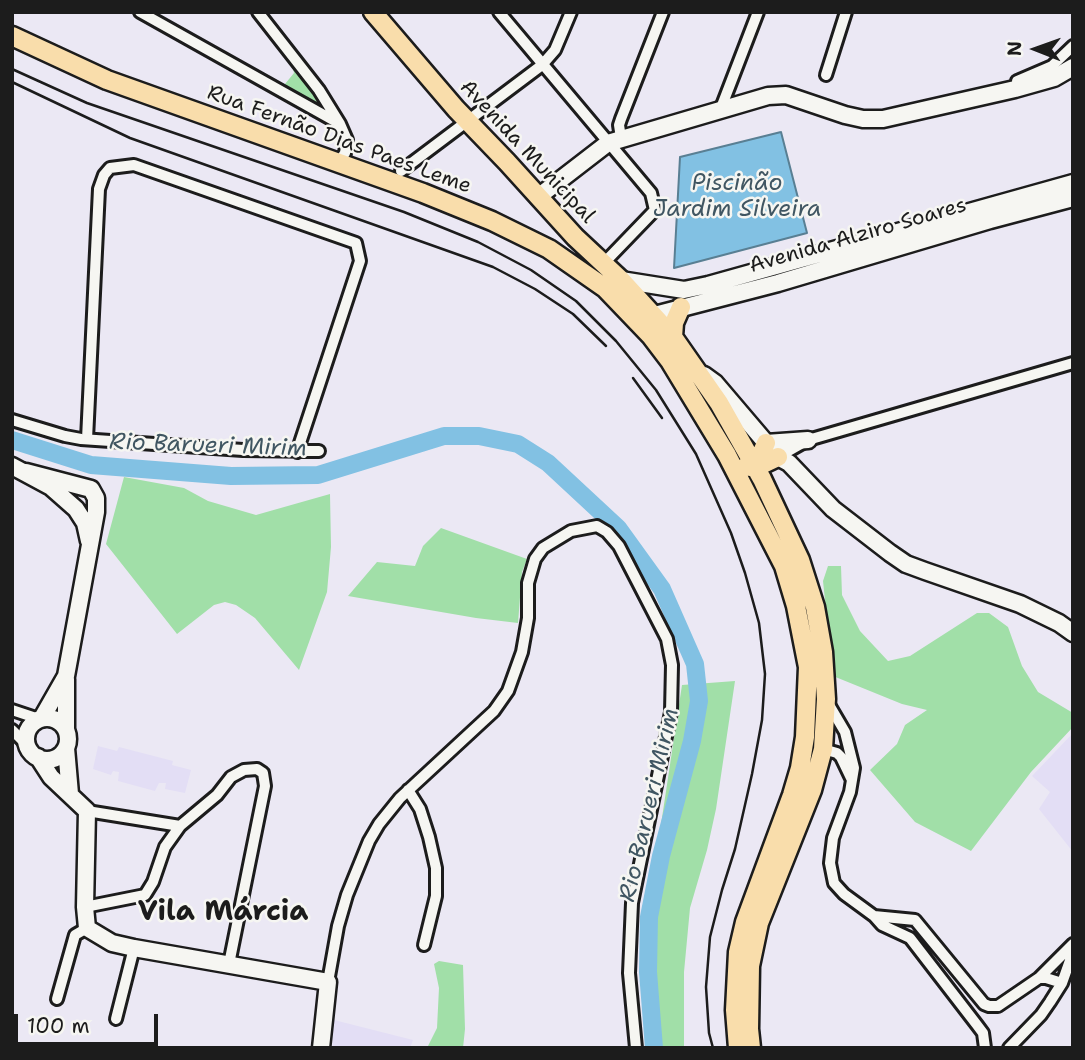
<!DOCTYPE html>
<meta charset="utf-8">
<style>
body{margin:0}
#map{position:relative;width:1085px;height:1060px;overflow:hidden;background:#ebe8f4;font-family:"Shantell Sans",sans-serif}
canvas{display:block}
.frame{position:absolute;inset:0;border:14px solid #1c1c1c;pointer-events:none}
.north{position:absolute;left:1001px;top:14px;width:70px;height:70px;-webkit-text-stroke:5px #f6f6f2;paint-order:stroke;rotate:271deg;font-size:19px;font-weight:700;line-height:28px;text-align:center;color:#1c1c1c}
.north::after{content:'';display:block;margin:auto;width:24px;height:32px;background:#1c1c1c;clip-path:polygon(50% 0,100% 100%,50% 72%,0 100%)}
.scale{position:absolute;left:14px;top:1014px;width:144px;height:32px;box-sizing:border-box;border:4px solid #1c1c1c;border-top:0;padding-left:9px;font-size:21px;line-height:24px;white-space:nowrap;color:#1c1c1c;-webkit-text-stroke:5px #f6f6f2;paint-order:stroke}
</style>
<div id="map">
<canvas width="1085" height="1060"></canvas>
<div class="frame"></div>
<div class="north">N</div>
<div class="scale">100 m</div>
</div>
<script>
const ctx = document.querySelector('canvas').getContext('2d');
ctx.lineJoin = 'round';
function paint(path, color) {
  ctx.fillStyle = color;
  ctx.fill(path, 'evenodd');
}
function poly(rows) {
  const path = new Path2D();
  for (const r of rows) {
    if (r.length === 3) {
      path.moveTo(r[0] + r[2], r[1]);
      path.arc(r[0], r[1], r[2], 0, 2 * Math.PI);
      continue;
    }
    path.moveTo(r[0], r[1]);
    for (let i = 2; i < r.length; i += 2) path.lineTo(r[i], r[i + 1]);
  }
  return path;
}
function strokePath(path, color, width, dash) {
  ctx.strokeStyle = color;
  ctx.lineWidth = width;
  ctx.lineCap = dash ? 'butt' : 'round';
  ctx.setLineDash(dash || []);
  ctx.stroke(path);
}
function label(font, color, halo, rows, align = 'center') {
  ctx.font = font + ' "Shantell Sans",sans-serif';
  ctx.lineWidth = 5;
  ctx.setLineDash([]);
  ctx.textBaseline = 'middle';
  ctx.strokeStyle = halo;
  ctx.fillStyle = color;
  for (const [text, x, y, turn = 0] of rows) {
    ctx.save();
    ctx.translate(x, y);
    ctx.rotate((+turn || 0) * Math.PI / 180);
    ctx.textAlign = isNaN(turn) ? turn : align;
    if (halo) ctx.strokeText(text, 0, 0);
    ctx.fillText(text, 0, 0);
    ctx.restore();
  }
}
paint(poly([
 [1073,733,1073,852,1039,809,1050,792,1032,776],
 [98,746,117,751,119,747,173,761,172,765,191,770,185,793,165,789,166,783,159,783,155,791,118,781,119,772,113,771,111,775,93,769],
 [334,1020,413,1040,410,1048,332,1048]
]), '#e3def5');
paint(poly([
 [292,65,324,102,319,108,277,85,285,84,294,73],
 [124,477,184,488,208,501,256,515,330,494,331,547,327,592,299,670,255,618,236,605,225,602,214,605,177,634,106,544],
 [441,528,527,559,522,572,518,623,476,618,348,596,377,562,415,566,423,546],
 [828,566,841,566,842,595,860,631,888,661,910,656,977,613,989,613,1008,627,1022,666,1038,692,1073,713,1073,727,1031,772,971,851,915,822,870,770,897,744,905,725,927,710,902,704,833,676,823,581],
 [735,681,716,809,707,850,690,908,684,972,684,1048,645,1048,644,937,682,685],
 [439,961,463,965,465,1029,463,1048,427,1048,437,1028,439,988,434,964]
]), '#a1dfa8');
const water = poly([
 [781,132,807,233,674,268,680,157,781,132]
]);
paint(water, '#82c1e3');
strokePath(water, '#597f93', 2);
strokePath(poly([
 [12,440,91,465,231,476,318,475,444,436,479,436,518,444,548,463,618,528,662,589,695,664,699,701,692,741,661,856,649,917,648,972,654,1048]
]), '#82c1e3', 18);
const street = poly([
 [140,12,340,124],
 [258,12,319,90,340,124,347,140,345,153,339,162],
 [499,12,651,193,655,210,603,264],
 [826,75,846,12],
 [1017,81,1052,66,1073,46],
 [721,108,758,12],
 [621,138,619,125,621,119,663,12],
 [401,171,542,65,555,50,571,12],
 [12,420,65,436,81,439,243,450,319,451],
 [87,439,99,189,104,175,110,168,134,165,356,243,360,261,297,452],
 [778,457,808,440,1073,363],
 [828,703,845,732,854,768,850,792,833,838,830,863,834,883,844,894,874,916,915,920,984,1004,989,1006,998,1006,1039,978,1046,978,1062,983],
 [12,710,39,719],
 [12,730,26,744],
 [823,749,837,753,841,757,852,780],
 [408,790,420,809,429,837,436,868,436,896,424,945],
 [87,811,180,826],
 [85,907,145,895,153,882,165,847,180,826,217,795,231,777,244,770,257,769,263,773,265,786,229,964],
 [874,916,882,925,910,938,977,1025,983,1033,985,1048],
 [1039,978,1073,944],
 [328,982,338,926,347,895,369,841,379,824,400,798,494,711,508,691,522,652,528,618,528,583,535,559,543,548,571,531,597,526,607,532,619,546,667,639,672,665,671,712,632,903,629,973,636,1048],
 [57,999,75,935,87,928],
 [116,1019,134,948],
 [1009,1048,1041,1015,1050,1002,1062,983,1073,952]
]);
const secondary = poly([
 [538,197,608,143,768,96,786,95,845,115,863,119,883,119,1015,89,1054,78,1073,67],
 [621,280,684,290,708,285,1073,183],
 [643,318,778,283,990,220,1073,198],
 [704,375,715,383,778,457,789,463,833,509,890,553,906,564,925,571,1020,604,1059,623,1073,633],
 [766,443,808,440],
 [12,466,51,487,76,509,85,523,89,541],
 [26,472,91,489,96,498,96,512,66,676,42,718],
 [47,739,21],
 [66,730,66,679],
 [66,748,70,794],
 [38,757,51,777,87,811,85,907,87,928,112,943,134,948,328,982,321,1048]
]);
const primary = poly([
 [373,12,456,109,507,162,575,237,621,280,673,337,719,403,762,479,800,560,815,607,823,652,826,699,823,749,812,790,759,923,750,966,749,1029,751,1048],
 [12,36,107,80,423,193,492,221,549,249,605,288,651,336,670,361,727,455,784,566,796,606,808,667,805,737,800,768,792,795,745,922,738,952,735,1010,738,1048],
 [673,337,674,323,681,307],
 [746,466,755,468,778,457],
 [755,468,766,443]
]);
strokePath(street, '#1c1c1c', 16);
strokePath(secondary, '#1c1c1c', 21);
strokePath(primary, '#1c1c1c', 23);
strokePath(street, '#f6f6f2', 10);
strokePath(secondary, '#f6f6f2', 16);
strokePath(primary, '#f9ddab', 18);
strokePath(poly([
 [12,69,87,103,404,212,478,242,531,270,576,301,616,341,656,390,696,454,731,533,745,573,759,623,765,674,762,720,752,774,735,849,722,890,710,937,706,987,709,1033,713,1048],
 [12,82,130,138,493,267,535,289,573,314,606,346],
 [633,378,662,418]
]), '#1c1c1c', 2.5);
label('21px', '#1c1c1c', '#f6f6f2', [
 ["Rua Fernão Dias Paes Leme",339,140,20],
 ["Avenida Municipal",527,152,47],
 ["Avenida Alziro Soares",858,236,-16]
]);
label('italic 23px', '#405662', '#f6f6f2', [
 ["Piscinão",737,184],
 ["Jardim Silveira",737,210],
 ["Rio Barueri Mirim",208,446,2],
 ["Rio Barueri Mirim",650,805,-77]
]);
label('bold 28px', '#1c1c1c', '#f6f6f2', [
 ["Vila Márcia",223,913]
]);
</script>
